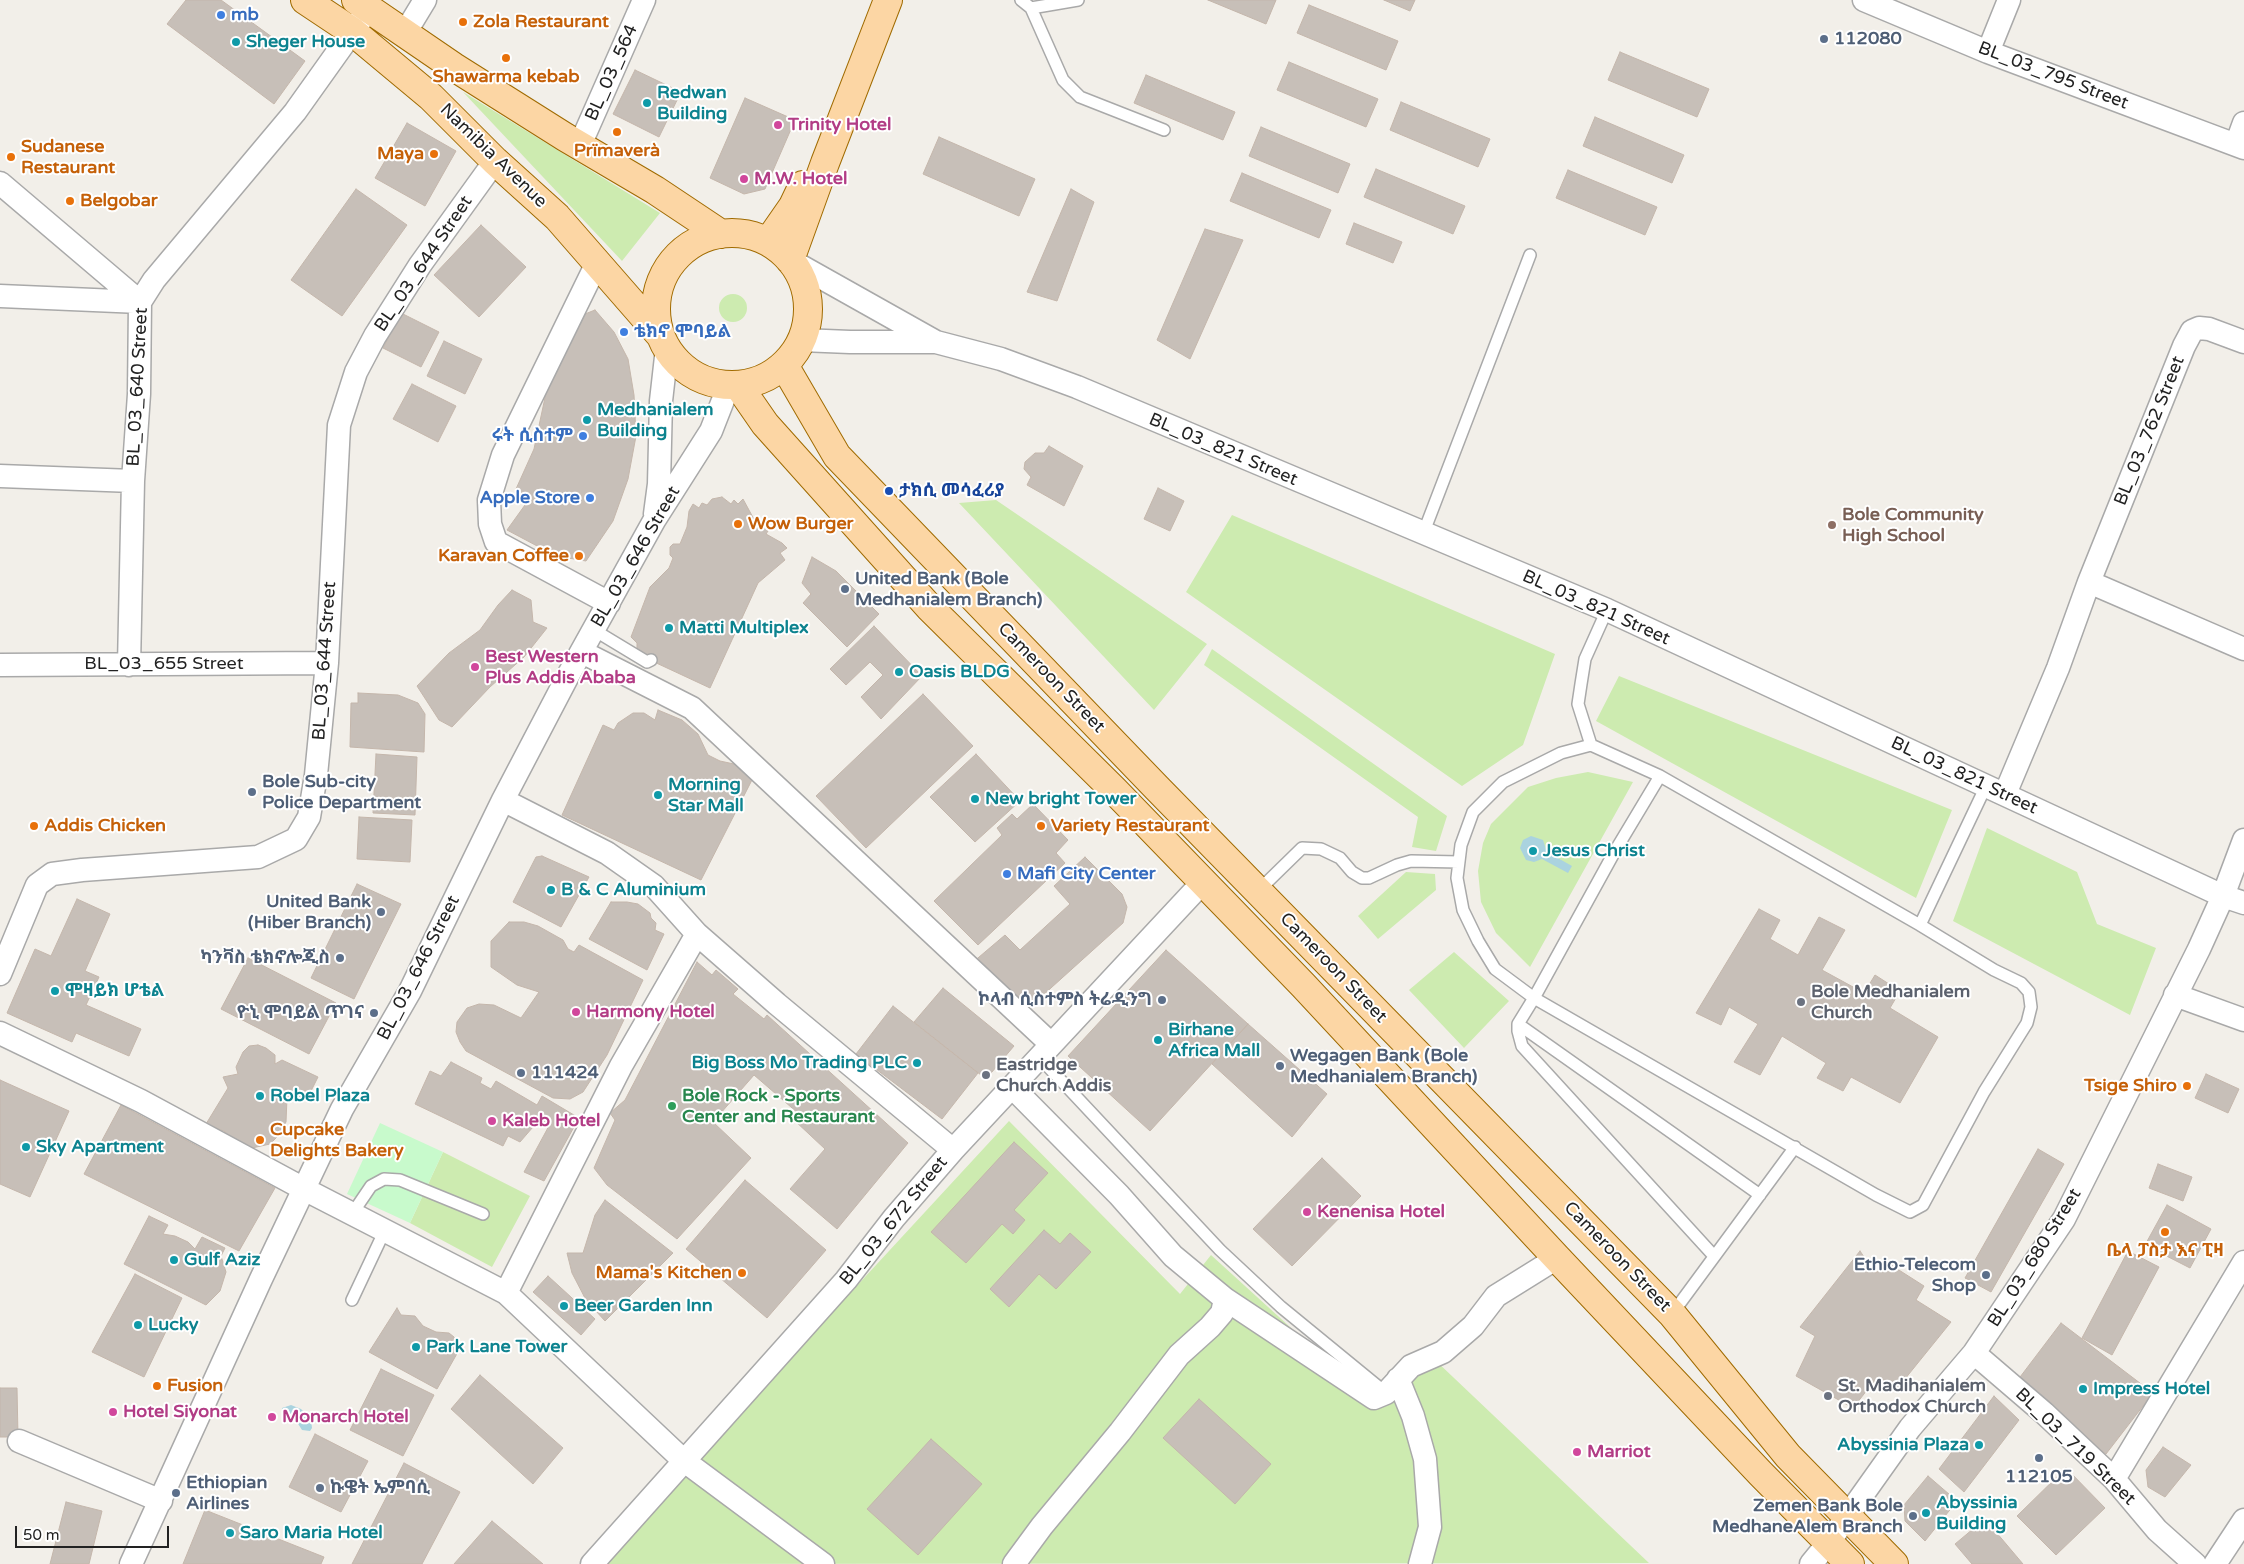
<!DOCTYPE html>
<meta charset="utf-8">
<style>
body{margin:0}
#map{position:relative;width:2244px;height:1564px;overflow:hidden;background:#f2efe9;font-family:"Varela Round",sans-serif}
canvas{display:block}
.scale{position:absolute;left:15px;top:1526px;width:154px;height:22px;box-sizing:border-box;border:2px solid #222;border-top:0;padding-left:6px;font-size:15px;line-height:18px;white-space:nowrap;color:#222;-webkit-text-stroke:4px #fff;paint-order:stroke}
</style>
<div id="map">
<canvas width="2244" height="1564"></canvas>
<div class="scale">50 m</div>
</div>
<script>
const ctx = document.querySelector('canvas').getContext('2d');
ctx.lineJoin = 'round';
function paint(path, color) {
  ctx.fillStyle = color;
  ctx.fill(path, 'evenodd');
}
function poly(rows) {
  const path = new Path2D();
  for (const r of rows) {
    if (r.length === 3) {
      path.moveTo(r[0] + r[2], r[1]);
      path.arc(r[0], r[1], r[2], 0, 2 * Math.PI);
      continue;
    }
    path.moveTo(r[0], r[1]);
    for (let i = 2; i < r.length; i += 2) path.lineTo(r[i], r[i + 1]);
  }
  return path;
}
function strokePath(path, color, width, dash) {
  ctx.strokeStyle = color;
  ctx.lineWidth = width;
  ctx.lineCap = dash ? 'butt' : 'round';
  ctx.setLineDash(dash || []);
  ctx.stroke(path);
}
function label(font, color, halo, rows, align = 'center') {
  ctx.font = font + ' "Varela Round","Noto Sans Ethiopic",sans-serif';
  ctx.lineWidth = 4;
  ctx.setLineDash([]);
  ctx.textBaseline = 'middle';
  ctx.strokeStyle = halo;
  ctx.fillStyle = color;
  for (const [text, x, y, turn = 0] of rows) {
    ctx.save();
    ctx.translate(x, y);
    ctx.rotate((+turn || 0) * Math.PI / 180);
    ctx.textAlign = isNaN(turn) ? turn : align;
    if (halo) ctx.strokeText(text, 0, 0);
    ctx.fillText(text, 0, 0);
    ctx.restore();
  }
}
paint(poly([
 [463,92,660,213,622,261],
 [733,308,14],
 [996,500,1207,644,1154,710,959,503],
 [1232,515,1555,654,1523,745,1462,786,1186,592],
 [1212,649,1447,816,1436,851,1412,847,1418,817,1204,665],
 [1619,676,1952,810,1916,898,1596,721],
 [1588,772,1633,782,1530,967,1496,933,1481,902,1478,871,1483,843,1491,824,1528,787,1556,778],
 [1987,828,2077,872,2097,924,2156,948,2130,1015,1953,921],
 [1406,872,1435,874,1436,890,1378,939,1358,916],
 [1454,952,1509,1001,1464,1048,1409,990],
 [1009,1121,1180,1294,1211,1255,1380,1409,1434,1359,1649,1563,600,1564],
 [443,1152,530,1196,492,1267,410,1223]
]), '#cdebb0');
paint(poly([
 [380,1123,443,1152,410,1223,347,1194]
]), '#c8facc');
paint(poly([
 [1531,836,1543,840,1547,852,1572,866,1568,873,1542,859,1534,862,1526,860,1520,848,1523,840],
 [291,1405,301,1409,311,1419,312,1428,310,1431,302,1430,295,1419,286,1420,282,1418,282,1408]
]), '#aad3df');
const building = poly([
 [186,0,221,0,305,61,274,104,167,24,186,0],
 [1208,0,1276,0,1266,24,1208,0],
 [1384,0,1415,0,1410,11,1384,0],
 [1309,5,1398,41,1386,70,1297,33,1309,5],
 [1620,52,1709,89,1697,117,1608,80,1620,52],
 [1289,62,1378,99,1366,127,1277,90,1289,62],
 [635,70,681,92,659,137,613,114,635,70],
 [1146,75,1235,112,1223,140,1134,103,1146,75],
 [745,98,795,120,765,189,744,194,710,178,745,98],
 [1401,102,1490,139,1478,167,1390,130,1401,102],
 [1595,117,1684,155,1672,183,1583,146,1595,117],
 [407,123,456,151,425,206,375,178,407,123],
 [1261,127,1350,164,1338,193,1249,156,1261,127],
 [939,137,1035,179,1019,216,923,174,939,137],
 [1376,169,1465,206,1453,234,1364,197,1376,169],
 [1568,170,1657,207,1645,235,1556,198,1568,170],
 [1242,173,1331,210,1319,238,1230,201,1242,173],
 [356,189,407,225,342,316,291,280,356,189],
 [1071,189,1094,202,1057,301,1027,292,1071,189],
 [1354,223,1402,242,1393,263,1346,244,1354,223],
 [481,225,526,267,479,317,434,275,481,225],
 [1205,229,1243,240,1190,359,1157,340,1205,229],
 [595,310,614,332,628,359,634,395,636,436,628,479,613,521,586,561,556,556,507,530,530,498,516,489,534,449,555,351,570,320,595,310],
 [401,313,439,332,421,367,383,348,401,313],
 [444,341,482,359,465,394,427,376,444,341],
 [412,384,456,406,438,442,393,419,412,384],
 [1049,446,1083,466,1064,506,1027,485,1031,477,1024,469,1025,462,1035,453,1044,453,1049,446],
 [1158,488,1184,501,1170,531,1144,519,1158,488],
 [722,497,731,504,734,500,738,504,743,499,756,523,766,524,768,531,766,534,782,543,787,548,780,553,785,560,758,583,710,688,637,654,637,643,631,637,650,587,669,568,673,558,670,555,670,547,673,544,680,544,687,527,689,511,693,504,699,508,702,503,707,505,712,499,722,497],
 [812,557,836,571,879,614,847,647,803,603,811,594,802,583,812,557],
 [512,590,531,600,533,622,547,628,524,657,490,687,452,727,439,720,417,686,449,653,480,630,498,605,512,590],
 [874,626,922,676,881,719,861,697,883,675,870,662,846,685,830,669,874,626],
 [358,693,398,695,418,703,425,714,424,752,350,747,351,703,358,703,358,693],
 [923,694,973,746,866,848,816,796,923,694],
 [658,710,682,720,698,734,708,755,720,761,734,764,755,774,701,880,562,815,603,725,614,730,618,723,633,713,644,713,655,720,658,710],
 [376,754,417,757,415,815,373,813,376,754],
 [976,754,1020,801,975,842,930,797,976,754],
 [1033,804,1068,840,1056,853,1065,863,978,945,934,901,1002,835,997,828,1012,814,1017,819,1033,804],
 [359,817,412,820,410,862,357,859,359,817],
 [542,856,589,877,561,927,513,902,536,857,542,856],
 [1085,857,1122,894,1127,907,1123,923,1021,1015,972,963,1005,935,1020,950,1070,904,1054,886,1085,857],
 [357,884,401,904,354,999,311,978,357,884],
 [77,899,110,914,85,971,99,977,86,1005,141,1029,129,1056,76,1033,72,1042,7,1013,35,949,51,956,77,899],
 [611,902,627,902,638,904,650,913,651,918,656,923,655,930,664,934,647,970,589,939,611,902],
 [1759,909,1780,920,1770,939,1798,955,1819,917,1845,930,1822,970,1864,993,1875,975,1900,991,1890,1008,1938,1037,1900,1103,1851,1077,1843,1091,1817,1078,1826,1063,1782,1036,1760,1075,1734,1062,1758,1024,1729,1007,1721,1025,1696,1013,1759,909],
 [509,922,524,922,538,926,563,940,568,949,574,952,579,945,643,980,607,1055,583,1092,570,1099,553,1098,466,1051,460,1042,456,1032,457,1022,467,1008,479,1004,494,1005,521,1018,539,992,517,985,491,967,491,941,509,922],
 [1166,950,1248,1024,1150,1131,1068,1056,1166,950],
 [248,958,336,1003,309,1054,221,1009,248,958],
 [697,962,712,975,716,970,738,989,733,994,764,1019,767,1015,908,1143,837,1229,790,1189,825,1149,794,1120,799,1114,754,1075,713,1122,751,1158,677,1239,607,1185,594,1168,615,1120,610,1113,625,1100,697,962],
 [943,988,1014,1046,986,1079,914,1022,943,988],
 [893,1006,978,1073,942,1119,856,1054,893,1006],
 [1248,1024,1327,1094,1292,1137,1212,1064,1248,1024],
 [258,1045,266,1048,275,1055,275,1064,282,1060,318,1077,309,1095,287,1098,286,1122,276,1138,270,1144,252,1148,222,1139,226,1132,206,1124,228,1088,223,1077,238,1074,236,1067,243,1052,249,1046,258,1045],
 [451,1062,482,1078,480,1083,491,1089,496,1081,537,1105,542,1096,579,1118,544,1181,524,1172,550,1124,535,1117,533,1127,520,1142,508,1136,503,1146,415,1104,430,1071,441,1076,451,1062],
 [2206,1074,2239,1089,2228,1113,2195,1098,2206,1074],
 [0,1080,69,1111,30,1197,0,1184,0,1080],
 [121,1105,275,1188,239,1251,84,1174,121,1105],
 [1014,1142,1048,1173,1014,1210,1025,1220,1013,1234,1002,1224,966,1263,931,1232,1014,1142],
 [2038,1149,2064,1164,1991,1292,1965,1278,2038,1149],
 [1322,1158,1361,1196,1292,1266,1253,1229,1322,1158],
 [2158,1164,2192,1177,2183,1201,2149,1188,2158,1164],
 [745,1180,826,1250,767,1318,686,1249,745,1180],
 [605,1200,673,1253,605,1321,586,1300,572,1273,567,1253,583,1253,595,1215,605,1200],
 [2167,1205,2211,1229,2190,1268,2145,1245,2167,1205],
 [149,1216,168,1225,163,1234,175,1236,188,1242,195,1249,202,1237,225,1248,221,1256,226,1272,220,1291,206,1305,124,1264,149,1216],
 [1044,1230,1060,1244,1070,1233,1091,1252,1056,1289,1039,1274,1009,1307,990,1289,1044,1230],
 [1860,1251,1875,1273,1891,1265,1924,1286,1916,1300,1951,1322,1896,1390,1871,1385,1853,1408,1796,1376,1815,1336,1800,1327,1860,1251],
 [2128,1251,2159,1267,2112,1355,2082,1338,2128,1251],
 [135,1274,182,1298,144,1377,92,1352,135,1274],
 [548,1276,595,1319,581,1335,533,1292,548,1276],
 [397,1308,401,1315,415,1316,423,1326,436,1332,449,1333,454,1337,457,1343,463,1343,437,1389,369,1352,397,1308],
 [2061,1323,2153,1393,2106,1454,2014,1385,2061,1323],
 [381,1369,434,1395,403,1456,350,1430,381,1369],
 [480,1375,563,1448,533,1484,451,1409,480,1375],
 [0,1388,17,1388,18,1437,0,1437,0,1388],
 [1994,1396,2019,1420,1964,1492,1939,1469,1994,1396],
 [1199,1399,1271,1464,1235,1504,1163,1438,1199,1399],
 [315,1434,368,1461,341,1512,289,1487,315,1434],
 [931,1439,982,1484,918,1555,867,1509,931,1439],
 [2163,1447,2191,1465,2165,1497,2148,1487,2146,1470,2163,1447],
 [404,1463,460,1492,422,1564,352,1564,404,1463],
 [2066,1468,2105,1508,2056,1555,2017,1516,2066,1468],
 [1928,1476,1957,1501,1925,1541,1905,1521,1904,1505,1928,1476],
 [66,1502,102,1511,89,1564,50,1564,66,1502],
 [205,1510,324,1557,321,1564,183,1564,205,1510],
 [1985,1519,2023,1564,1972,1564,1955,1544,1985,1519],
 [492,1521,543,1564,454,1564,492,1521]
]);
paint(building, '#c7bfb8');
strokePath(building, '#c4b6ab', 1);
const lane = poly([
 [1021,0,1031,8,1063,80,1080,97,1164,130],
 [1031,8,1078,0],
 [1423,534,1530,255],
 [594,630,647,662,651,660],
 [1591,745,1660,776,1920,925,1994,970,2021,983,2029,992,2031,1007,2027,1023,1984,1092,1923,1205,1910,1212,1876,1195,1534,998,1495,969,1478,941,1463,910,1457,878,1461,845,1473,812,1503,782,1561,753,1591,745],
 [1591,745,1578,704,1581,684,1585,659,1607,610],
 [1660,776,1615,851,1534,998,1518,1024,1518,1031,1522,1046,1714,1256],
 [1258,891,1302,848,1321,849,1340,858,1352,872,1362,878,1369,878,1397,865,1411,861,1459,862],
 [1920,925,1986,786],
 [1518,1024,1760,1195],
 [1039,1057,1220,1250,1281,1307,1386,1393],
 [352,1214,371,1186,384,1179,400,1180,483,1214],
 [352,1300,385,1230],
 [1672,1314,1795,1147]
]);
const street = poly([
 [1864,0,1988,52,2244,148],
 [405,33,425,0],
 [1988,52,2009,0],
 [580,145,644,0],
 [2236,145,2244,123],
 [0,183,140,302],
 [790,260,936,342,1001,359,1077,387,1607,610,2223,896,2244,903],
 [597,263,503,455,489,500,490,524,496,542,609,603],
 [0,296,140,302],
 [801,340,850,342,935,342],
 [0,476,133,481],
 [655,514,659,484,661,401,667,348],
 [2089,582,2244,649],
 [582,652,692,708,1051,1044],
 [0,665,327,663],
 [129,665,133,481,139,394,140,302,154,280,295,112,362,18],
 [2005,794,2058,668,2089,582,2184,346,2192,331,2199,328,2209,329,2244,342],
 [503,800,607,853,654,886,697,934,777,1004,953,1150],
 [0,974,37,885,52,874,82,870,258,857,296,839,309,817,316,775,327,663,339,425,356,372,375,336,420,265,495,161],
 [2175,995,2244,1020],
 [0,1033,141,1101,304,1189,506,1293,683,1460,823,1564],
 [1012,1087,1119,1195,1173,1256,1225,1299,1222,1313,1210,1327,1179,1355,1120,1432,1042,1526,1014,1564],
 [506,1293,621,1066,697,934],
 [1225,1299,1374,1398,1386,1393,1411,1366,1443,1352,1473,1326,1496,1296,1557,1258],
 [1974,1353,2044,1413,2114,1479,2157,1530,2195,1564],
 [1398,1379,1413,1416,1425,1459,1430,1527,1420,1564],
 [19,1441,161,1501],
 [2114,1479,2244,1262],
 [131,1564,261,1279,342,1109,410,991,503,800,570,672,655,519,711,431,729,385],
 [592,1564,846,1280,894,1218,953,1150,1202,883],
 [1811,1564,1829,1542,1910,1428,1974,1353,2064,1219,2199,949,2223,896,2244,840],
 [2215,1564,2244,1520]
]);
const primary = poly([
 [305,0,353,32,431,97,495,161,557,217,660,335],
 [356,0,454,67,565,137,655,190,721,234],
 [732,309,76],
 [768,242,793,206,803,185],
 [790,260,825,163,888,0],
 [784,365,837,456,1157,788,1672,1314,1788,1456,1894,1564],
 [738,385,765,424,929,607,1114,790,1303,985,1557,1258,1761,1474,1850,1564]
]);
strokePath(lane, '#a9a9a9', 14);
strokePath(street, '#a9a9a9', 25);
strokePath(primary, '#a06b00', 30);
strokePath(lane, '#fff', 11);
strokePath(street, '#fff', 22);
strokePath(primary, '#fcd6a4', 28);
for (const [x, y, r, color] of [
 [221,15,5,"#3f7fe0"],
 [463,22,5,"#e8710a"],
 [1824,39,5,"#5c6f8a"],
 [236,42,5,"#0f9aa8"],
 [506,58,5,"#e8710a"],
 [647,103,5,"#0f9aa8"],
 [778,125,5,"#d1479c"],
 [617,132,5,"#e8710a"],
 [434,154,5,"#e8710a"],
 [11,157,5,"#e8710a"],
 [744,179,5,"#d1479c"],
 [70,201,5,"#e8710a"],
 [624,332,5,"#3f7fe0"],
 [587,420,5,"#0f9aa8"],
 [583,436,5,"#3f7fe0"],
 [889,491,5,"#1a4fb4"],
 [590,498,5,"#3f7fe0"],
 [738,524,5,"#e8710a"],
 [1832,525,5,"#8d6e63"],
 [579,556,5,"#e8710a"],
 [845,589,5,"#5c6f8a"],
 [669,628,5,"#0f9aa8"],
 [475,667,5,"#d1479c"],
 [899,672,5,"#0f9aa8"],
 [252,792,5,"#5c6f8a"],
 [658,795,5,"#0f9aa8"],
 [975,799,5,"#0f9aa8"],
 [34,826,5,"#e8710a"],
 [1041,826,5,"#e8710a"],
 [1533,851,5,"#0f9aa8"],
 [1007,874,5,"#3f7fe0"],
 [551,890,5,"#0f9aa8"],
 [381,912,5,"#5c6f8a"],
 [340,958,5,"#5c6f8a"],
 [55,991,5,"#0f9aa8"],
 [1162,1000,5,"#5c6f8a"],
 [1801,1002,5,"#6b7280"],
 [576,1012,5,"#d1479c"],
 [374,1013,5,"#5c6f8a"],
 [1158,1040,5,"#0f9aa8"],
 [917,1063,5,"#0f9aa8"],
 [1280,1066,5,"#5c6f8a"],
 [521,1073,5,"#5c6f8a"],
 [986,1075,5,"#6b7280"],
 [2187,1086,5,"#e8710a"],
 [260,1096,5,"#0f9aa8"],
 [672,1106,5,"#2e9e5b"],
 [492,1121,5,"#d1479c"],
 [260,1140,5,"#e8710a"],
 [26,1147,5,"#0f9aa8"],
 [1307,1212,5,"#d1479c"],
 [2165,1232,5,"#e8710a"],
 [174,1260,5,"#0f9aa8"],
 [742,1273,5,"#e8710a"],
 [1986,1275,5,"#5c6f8a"],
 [564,1306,5,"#0f9aa8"],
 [138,1325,5,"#0f9aa8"],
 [416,1347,5,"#0f9aa8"],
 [157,1386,5,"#e8710a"],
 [2083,1389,5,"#0f9aa8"],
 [1828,1396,5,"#6b7280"],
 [113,1412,5,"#d1479c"],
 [272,1417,5,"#d1479c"],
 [1979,1445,5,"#0f9aa8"],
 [1577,1452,5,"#d1479c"],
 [2039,1458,5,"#5c6f8a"],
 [320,1488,5,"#5c6f8a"],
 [176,1493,5,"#5c6f8a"],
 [1926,1513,5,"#0f9aa8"],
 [1913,1516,5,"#5c6f8a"],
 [230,1533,5,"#0f9aa8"]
]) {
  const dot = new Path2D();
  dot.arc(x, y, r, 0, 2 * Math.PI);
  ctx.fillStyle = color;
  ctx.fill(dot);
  strokePath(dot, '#fff', 2);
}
label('bold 18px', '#366cbe', '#fff', [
 ["mb",231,15],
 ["ቴክኖ ሞባይል",634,332],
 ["ሩት ሲስተም",573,436,"right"],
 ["Apple Store",580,498,"right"],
 ["Mafi City Center",1017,874]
], 'left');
label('bold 18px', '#c56008', '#fff', [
 ["Zola Restaurant",473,22],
 ["Shawarma kebab",506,77,"center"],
 ["Sudanese",21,147],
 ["Restaurant",21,168],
 ["Prïmaverà",617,151,"center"],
 ["Maya",424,154,"right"],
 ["Belgobar",80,201],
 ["Wow Burger",748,524],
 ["Karavan Coffee",569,556,"right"],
 ["Addis Chicken",44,826],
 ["Variety Restaurant",1051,826],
 ["Tsige Shiro",2177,1086,"right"],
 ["Cupcake",270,1130],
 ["Delights Bakery",270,1151],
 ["ቤላ ፓስታ እና ፒዛ",2165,1251,"center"],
 ["Mama's Kitchen",732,1273,"right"],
 ["Fusion",167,1386]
], 'left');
label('bold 18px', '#4e5e75', '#fff', [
 ["112080",1834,39],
 ["United Bank (Bole",855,579],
 ["Medhanialem Branch)",855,600],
 ["Bole Sub-city",262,782],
 ["Police Department",262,803],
 ["United Bank",371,902,"right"],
 ["(Hiber Branch)",371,923,"right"],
 ["ካንቫስ ቴክኖሎጂስ",330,958,"right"],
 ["ኮላብ ሲስተምስ ትሬዲንግ",1152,1000,"right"],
 ["ዮኒ ሞባይል ጥገና",364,1013,"right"],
 ["Wegagen Bank (Bole",1290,1056],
 ["Medhanialem Branch)",1290,1077],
 ["111424",531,1073],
 ["Ethio-Telecom",1976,1265,"right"],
 ["Shop",1976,1286,"right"],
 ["112105",2039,1477,"center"],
 ["Ethiopian",186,1483],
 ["Airlines",186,1504],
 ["ኩዌት ኤምባሲ",330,1488],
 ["Zemen Bank Bole",1903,1506,"right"],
 ["MedhaneAlem Branch",1903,1527,"right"]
], 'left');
label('bold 18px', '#0d838f', '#fff', [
 ["Sheger House",246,42],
 ["Redwan",657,93],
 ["Building",657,114],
 ["Medhanialem",597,410],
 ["Building",597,431],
 ["Matti Multiplex",679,628],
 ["Oasis BLDG",909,672],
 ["Morning",668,785],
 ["Star Mall",668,806],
 ["New bright Tower",985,799],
 ["Jesus Christ",1543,851],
 ["B & C Aluminium",561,890],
 ["ሞዛይክ ሆቴል",65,991],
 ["Birhane",1168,1030],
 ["Africa Mall",1168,1051],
 ["Big Boss Mo Trading PLC",907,1063,"right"],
 ["Robel Plaza",270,1096],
 ["Sky Apartment",36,1147],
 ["Gulf Aziz",184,1260],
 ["Beer Garden Inn",574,1306],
 ["Lucky",148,1325],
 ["Park Lane Tower",426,1347],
 ["Impress Hotel",2093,1389],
 ["Abyssinia Plaza",1969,1445,"right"],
 ["Abyssinia",1936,1503],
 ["Building",1936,1524],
 ["Saro Maria Hotel",240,1533]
], 'left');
label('18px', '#222', '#fff', [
 ["BL_03_564",612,73,-66],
 ["BL_03_795 Street",2053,76,21],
 ["Namibia Avenue",493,156,44],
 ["BL_03_644 Street",424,264,-56],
 ["BL_03_640 Street",138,387,-87],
 ["BL_03_762 Street",2150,431,-68],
 ["BL_03_821 Street",1223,450,23],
 ["BL_03_646 Street",636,557,-60],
 ["BL_03_821 Street",1596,608,24],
 ["BL_03_644 Street",325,661,-86],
 ["BL_03_655 Street",164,664],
 ["Cameroon Street",1051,678,46],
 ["BL_03_821 Street",1964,776,25],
 ["BL_03_646 Street",419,968,-63],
 ["Cameroon Street",1333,968,46],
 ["BL_03_672 Street",894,1221,-51],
 ["Cameroon Street",1617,1257,46],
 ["BL_03_680 Street",2035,1258,-58],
 ["BL_03_719 Street",2075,1447,44]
]);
label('bold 18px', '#b23c85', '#fff', [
 ["Trinity Hotel",788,125],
 ["M.W. Hotel",754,179],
 ["Best Western",485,657],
 ["Plus Addis Ababa",485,678],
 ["Harmony Hotel",586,1012],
 ["Kaleb Hotel",502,1121],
 ["Kenenisa Hotel",1317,1212],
 ["Hotel Siyonat",123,1412],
 ["Monarch Hotel",282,1417],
 ["Marriot",1587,1452]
], 'left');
label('bold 18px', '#164399', '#fff', [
 ["ታክሲ መሳፈሪያ",899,491]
], 'left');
label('bold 18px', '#785e54', '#fff', [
 ["Bole Community",1842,515],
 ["High School",1842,536]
], 'left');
label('bold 18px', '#5b616d', '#fff', [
 ["Bole Medhanialem",1811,992],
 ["Church",1811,1013],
 ["Eastridge",996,1065],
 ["Church Addis",996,1086],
 ["St. Madihanialem",1838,1386],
 ["Orthodox Church",1838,1407]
], 'left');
label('bold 18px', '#27864d', '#fff', [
 ["Bole Rock - Sports",682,1096],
 ["Center and Restaurant",682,1117]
], 'left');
</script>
